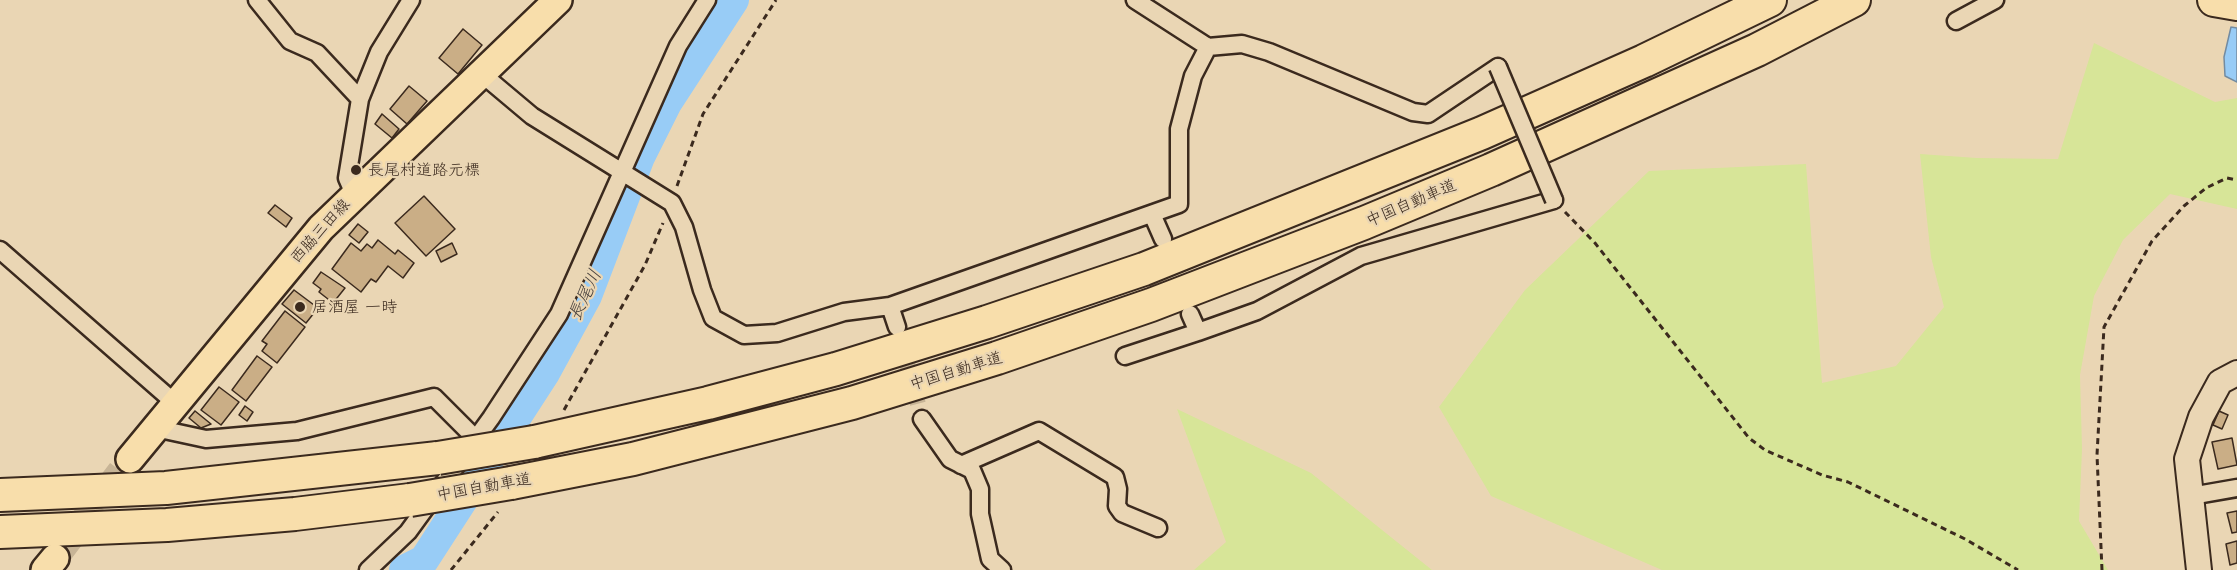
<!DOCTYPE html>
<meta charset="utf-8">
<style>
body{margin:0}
canvas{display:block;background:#ead6b4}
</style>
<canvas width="2237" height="570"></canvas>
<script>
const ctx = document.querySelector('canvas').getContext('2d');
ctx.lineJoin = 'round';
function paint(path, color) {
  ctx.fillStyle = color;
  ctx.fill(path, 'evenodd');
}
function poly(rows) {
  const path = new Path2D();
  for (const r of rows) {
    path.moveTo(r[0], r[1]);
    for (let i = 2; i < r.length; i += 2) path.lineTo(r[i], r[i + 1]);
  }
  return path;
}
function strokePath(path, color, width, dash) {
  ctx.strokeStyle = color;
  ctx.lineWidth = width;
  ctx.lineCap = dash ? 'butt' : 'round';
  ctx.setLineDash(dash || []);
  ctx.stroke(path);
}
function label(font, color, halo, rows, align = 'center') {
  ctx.font = font + ' Mali,"Klee One",sans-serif';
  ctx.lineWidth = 4.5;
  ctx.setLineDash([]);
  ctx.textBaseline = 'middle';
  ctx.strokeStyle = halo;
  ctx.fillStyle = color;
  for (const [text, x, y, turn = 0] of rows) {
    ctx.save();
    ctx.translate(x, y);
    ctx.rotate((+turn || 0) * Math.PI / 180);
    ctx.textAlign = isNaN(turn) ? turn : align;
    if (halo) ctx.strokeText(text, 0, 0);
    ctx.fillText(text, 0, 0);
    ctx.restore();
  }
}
paint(poly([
 [2094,43,2215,102,2237,98,2237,209,2170,194,2123,240,2094,296,2080,375,2082,449,2079,521,2108,570,1662,570,1491,496,1439,407,1525,290,1649,171,1806,164,1822,383,1896,366,1944,307,1931,257,1920,154,1977,158,2058,159],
 [1177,409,1311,473,1432,570,1194,570,1226,542]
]), '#d7e598');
const water = poly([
 [2231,27,2237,28,2237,82,2225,76,2224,57,2231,27]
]);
paint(water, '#98ccf6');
strokePath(water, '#738ba0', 1.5);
strokePath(poly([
 [404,570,424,560,545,373,587,296,640,157,667,103,734,0]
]), '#98ccf6', 30);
const building = poly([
 [463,29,482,45,458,74,439,58,463,29],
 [409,86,427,101,407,124,390,109,409,86],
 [382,114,399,129,392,138,375,124,382,114],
 [424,196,455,229,426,256,395,223,424,196],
 [275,205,292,218,286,227,268,213,275,205],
 [358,224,368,232,359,243,349,235,358,224],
 [378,240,395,254,398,250,414,263,403,278,388,266,376,282,371,279,361,292,332,269,351,243,361,251,367,244,372,248,378,240],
 [452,243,457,254,441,262,436,251,452,243],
 [321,272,345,288,333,303,319,292,321,289,313,283,321,272],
 [294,290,318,308,306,323,282,304,294,290],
 [285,311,305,327,277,363,262,351,267,344,262,341,285,311],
 [257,356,272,367,246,401,232,390,257,356],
 [219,387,239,402,221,425,201,410,219,387],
 [245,406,253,412,247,421,239,415,245,406],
 [195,411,211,424,201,428,189,418,195,411],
 [2219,411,2228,415,2222,429,2213,425,2219,411],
 [2232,438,2237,465,2218,469,2212,442,2232,438],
 [2237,511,2237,532,2232,533,2227,513,2237,511],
 [2237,541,2237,563,2230,565,2226,544,2237,541]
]);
paint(building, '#caae86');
strokePath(building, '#3b2a1e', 1.5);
strokePath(poly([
 [901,342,922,419]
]), '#c7b496', 16, [16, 8]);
strokePath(poly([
 [55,558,130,459]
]), '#c7b496', 27, [27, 14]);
const street = poly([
 [257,0,290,41,317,53,360,99],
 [1135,0,1208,47],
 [1956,21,1995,0],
 [482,74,532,116,672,203,684,227,702,290,713,318,744,335,777,333,844,312,890,306,1179,204,1179,129,1193,76,1208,47,1242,44,1269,52,1413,112,1428,114,1498,67],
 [354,194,347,178,360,99,379,52,411,0],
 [1152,214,1163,239],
 [0,250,175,403],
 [890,306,897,327],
 [1190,314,1198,332,1257,311,1361,256,1554,200],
 [1125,356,1198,332],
 [922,419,950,459,972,470,980,489,980,514,990,559,1002,570],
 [155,428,206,439,297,431,434,397,476,439],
 [961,465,1039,431,1115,477,1118,489,1117,506,1122,513,1158,528],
 [2191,496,2237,488],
 [368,570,408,532,491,418,559,314,678,46,707,0]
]);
const secondary = poly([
 [2199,570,2187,459,2201,417,2220,382,2237,373]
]);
const primary = poly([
 [130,459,321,228,558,0],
 [45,570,55,558]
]);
const highway = poly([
 [2214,0,2237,4],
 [534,442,708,403,836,369,987,322,1144,269,1482,133,1644,61,1770,0],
 [511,483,633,459,852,403,997,358,1151,305,1364,223,1491,170,1757,50,1854,0],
 [0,495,166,488,438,458],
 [0,532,167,525,295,514,410,500]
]);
strokePath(street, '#3b2a1e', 21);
strokePath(secondary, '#3b2a1e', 28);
strokePath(primary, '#3b2a1e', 32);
strokePath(highway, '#3b2a1e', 36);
strokePath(poly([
 [677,186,703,114,776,0],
 [1565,212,1595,243,1749,438,1765,450,1822,475,1848,482,1965,539,2018,570],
 [564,410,645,265,663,223],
 [451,570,498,512],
 [2102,570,2097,455,2104,327,2152,241,2184,206,2206,188,2227,178,2237,180]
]), '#3b2a1e', 3, [6, 4.5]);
strokePath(street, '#ead6b4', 16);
strokePath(secondary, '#ead6b4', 24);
strokePath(primary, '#f8deab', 27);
strokePath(highway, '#f8deab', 32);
const streetBridge = poly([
 [1498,67,1554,200]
]);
const highwayBridge = poly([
 [438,458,534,442],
 [410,500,511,483]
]);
strokePath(streetBridge, '#3b2a1e', 21, []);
strokePath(highwayBridge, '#3b2a1e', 36, []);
strokePath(streetBridge, '#ead6b4', 16);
strokePath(highwayBridge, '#f8deab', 32);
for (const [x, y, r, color] of [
 [356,170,6,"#3b2a1e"],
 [300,307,6,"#3b2a1e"]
]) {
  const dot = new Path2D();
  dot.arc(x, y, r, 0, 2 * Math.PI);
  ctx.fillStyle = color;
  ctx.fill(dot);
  strokePath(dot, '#ead6b4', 2);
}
label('16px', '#3b2a1e', '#ead6b4', [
 ["長尾村道路元標",368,170],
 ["居酒屋 一時",312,307]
], 'left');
label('16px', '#3b2a1e', '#ead6b4', [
 ["中国自動車道",1411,203,-23],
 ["西脇三田線",320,231,-48],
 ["中国自動車道",956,371,-17],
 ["中国自動車道",484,487,-10]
]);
label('italic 18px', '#49423e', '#ead6b4', [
 ["長尾川",585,295,-65]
]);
</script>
